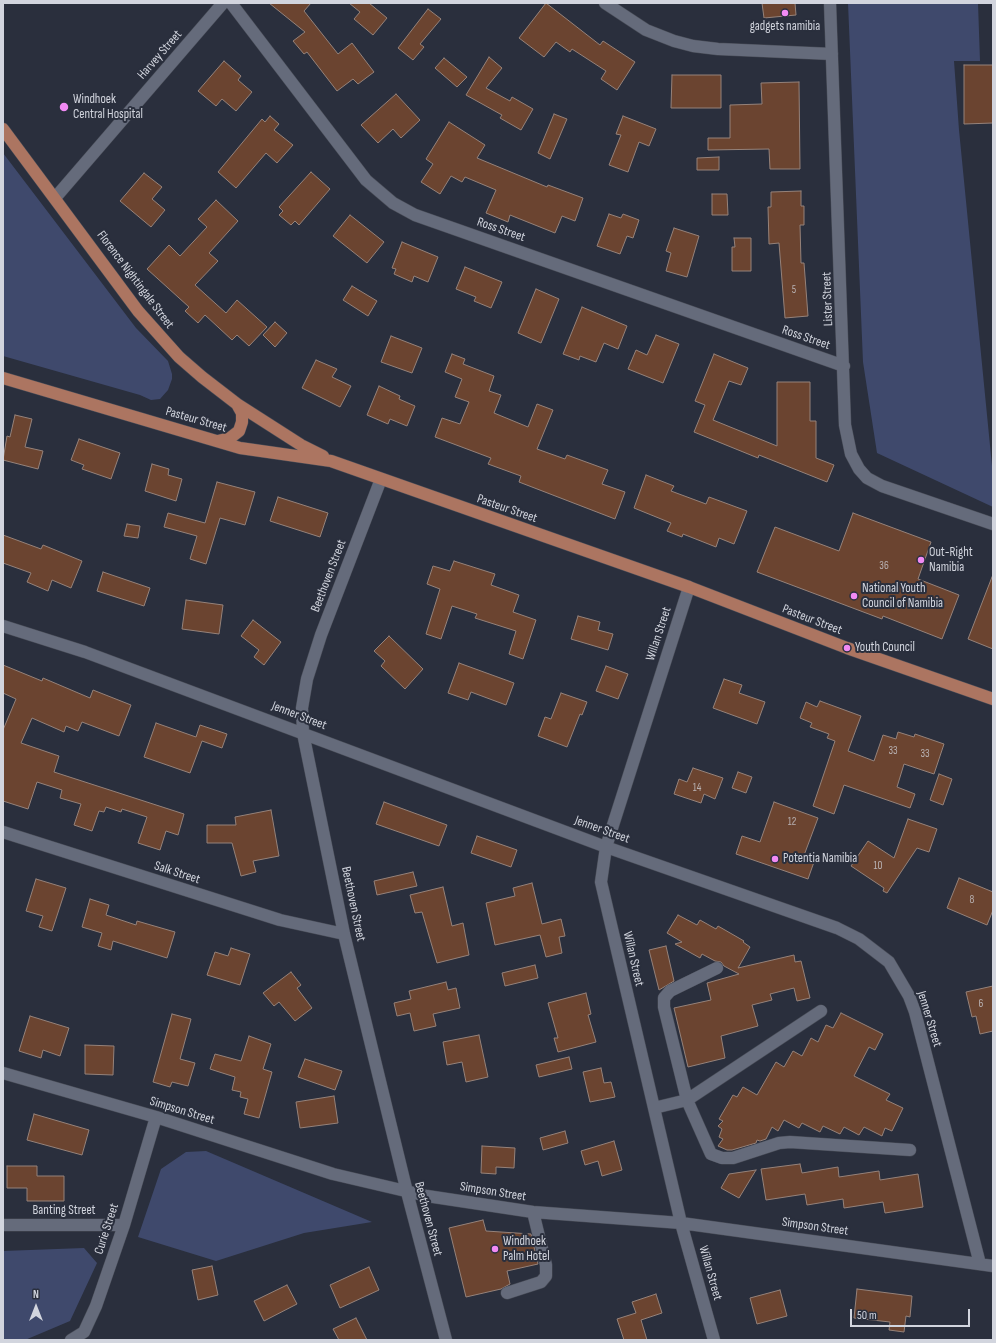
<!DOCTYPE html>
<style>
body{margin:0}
#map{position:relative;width:996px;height:1343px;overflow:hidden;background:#2a2f3d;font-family:"Sofia Sans Condensed",sans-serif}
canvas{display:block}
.frame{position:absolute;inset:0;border:4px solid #d2d5de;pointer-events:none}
.north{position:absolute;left:16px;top:1287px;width:40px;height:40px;-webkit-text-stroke:3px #2a2f3d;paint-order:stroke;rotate:0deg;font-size:11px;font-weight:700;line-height:16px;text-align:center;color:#d2d5de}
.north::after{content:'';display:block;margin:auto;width:14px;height:18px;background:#d2d5de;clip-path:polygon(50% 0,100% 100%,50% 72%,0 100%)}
.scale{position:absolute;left:850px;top:1309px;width:120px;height:18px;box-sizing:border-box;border:2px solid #d2d5de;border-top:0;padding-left:5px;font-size:12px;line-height:14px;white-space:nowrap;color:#d2d5de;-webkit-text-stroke:3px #2a2f3d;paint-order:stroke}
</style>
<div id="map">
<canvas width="996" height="1343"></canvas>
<div class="frame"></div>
<div class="north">N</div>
<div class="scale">50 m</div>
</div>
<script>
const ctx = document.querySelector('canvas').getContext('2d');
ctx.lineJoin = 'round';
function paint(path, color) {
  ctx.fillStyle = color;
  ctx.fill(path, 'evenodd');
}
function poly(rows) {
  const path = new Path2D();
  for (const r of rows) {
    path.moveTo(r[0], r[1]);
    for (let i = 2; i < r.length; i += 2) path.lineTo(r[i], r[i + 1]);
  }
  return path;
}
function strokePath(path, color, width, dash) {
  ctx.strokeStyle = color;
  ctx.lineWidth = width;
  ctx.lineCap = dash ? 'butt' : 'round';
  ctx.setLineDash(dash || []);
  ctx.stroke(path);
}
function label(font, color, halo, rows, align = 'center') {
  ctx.font = font + ' "Sofia Sans Condensed",sans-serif';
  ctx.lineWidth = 4;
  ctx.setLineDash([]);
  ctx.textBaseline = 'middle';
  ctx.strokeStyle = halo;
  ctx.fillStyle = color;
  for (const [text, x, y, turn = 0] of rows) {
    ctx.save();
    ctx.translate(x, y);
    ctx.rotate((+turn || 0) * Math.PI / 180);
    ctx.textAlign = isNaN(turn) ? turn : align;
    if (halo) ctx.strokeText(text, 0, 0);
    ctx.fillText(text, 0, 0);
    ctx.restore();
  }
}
paint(poly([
 [848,3,978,3,980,61,954,61,959,130,993,476,993,507,877,453,863,362],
 [3,153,136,328,168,361,172,374,172,379,168,390,160,399,151,400,140,395,3,356],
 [206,1151,372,1222,304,1233,216,1261,138,1237,161,1169,186,1152],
 [84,1248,97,1263,70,1321,25,1340,3,1340,3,1251]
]), '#3f496c');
const building = poly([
 [269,3,311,3,304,11,338,54,352,43,374,72,358,84,353,79,337,91,307,52,304,54,293,41,305,32,269,3],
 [349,3,369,3,387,18,373,35,354,19,360,12,349,3],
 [546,3,600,45,603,41,635,62,617,90,601,79,606,71,572,49,570,52,556,42,544,57,519,38,546,3],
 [762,3,795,3,796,15,764,18,762,3],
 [428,9,441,19,420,44,424,47,413,60,398,48,428,9],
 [489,57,502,68,486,88,510,101,512,97,533,109,521,130,500,118,502,115,466,95,489,57],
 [444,58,467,77,457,87,435,68,444,58],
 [224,61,241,76,238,80,252,92,236,111,222,99,216,106,198,91,224,61],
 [964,65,993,65,993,123,964,124,964,65],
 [672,75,721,75,721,108,671,108,672,75],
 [799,82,800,169,770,169,769,149,708,150,708,138,730,138,730,105,762,104,761,83,799,82],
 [396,94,420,120,401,138,393,129,378,143,361,125,396,94],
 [554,114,567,119,550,159,538,153,554,114],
 [270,116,279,124,274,130,293,145,277,163,266,153,236,188,218,172,262,119,265,122,270,116],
 [623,116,656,129,649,146,639,142,628,172,609,165,621,135,616,134,623,116],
 [449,122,485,145,477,158,547,187,548,185,583,198,575,221,562,216,555,233,510,215,508,222,486,213,496,190,465,177,462,182,451,176,440,194,421,182,433,164,426,159,449,122],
 [719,157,719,170,697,170,697,158,719,157],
 [311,172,330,189,299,225,295,221,291,225,279,215,283,211,279,207,311,172],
 [144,173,162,187,152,199,165,210,151,227,120,201,144,173],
 [801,191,801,206,804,206,804,225,800,225,801,263,804,263,808,316,785,318,779,243,769,244,768,207,771,207,771,192,801,191],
 [712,194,727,194,728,215,712,215,712,194],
 [216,200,238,221,209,253,218,261,195,285,226,313,237,300,267,327,249,346,237,335,232,340,205,315,198,323,185,311,189,307,147,269,169,245,180,256,207,227,198,219,216,200],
 [609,214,621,218,623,214,639,220,633,238,627,236,620,254,597,246,609,214],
 [350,215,384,242,367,263,333,236,350,215],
 [674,228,699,236,687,277,666,271,671,253,666,251,674,228],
 [734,238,751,238,751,271,732,271,732,247,735,247,734,238],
 [402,242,438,257,428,282,414,276,412,282,394,274,396,269,392,268,402,242],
 [465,267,502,282,491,308,474,301,476,297,456,289,465,267],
 [352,286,377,301,368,316,343,300,352,286],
 [536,289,559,299,541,343,518,333,536,289],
 [582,307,627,326,618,349,604,343,596,362,580,356,579,360,563,354,582,307],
 [275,322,287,333,275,347,263,335,275,322],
 [656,335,679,344,663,383,628,369,636,350,647,355,656,335],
 [391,336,422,348,412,373,381,362,391,336],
 [452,354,465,359,463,364,494,376,489,391,501,395,494,413,528,427,537,404,553,410,537,449,565,459,567,455,608,470,602,484,625,492,615,519,519,482,521,476,488,464,491,458,435,437,442,418,460,424,469,402,455,397,462,379,445,372,452,354],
 [714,354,748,368,741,385,729,381,713,420,777,446,777,382,810,382,810,421,816,421,816,458,834,465,827,482,759,455,758,458,694,432,705,405,695,401,714,354],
 [316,360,337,369,332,377,351,386,340,407,302,388,316,360],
 [379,386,400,396,399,399,415,406,407,426,390,419,388,424,367,415,379,386],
 [15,415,32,419,25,447,43,451,38,469,3,460,7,436,10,437,15,415],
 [79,439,120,453,111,479,82,469,84,465,71,460,79,439],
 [152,464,169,469,168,475,182,479,176,501,145,491,152,464],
 [646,475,674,486,671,491,706,504,709,497,747,511,734,544,719,538,716,547,683,534,682,537,667,531,671,523,634,508,646,475],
 [217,482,255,492,245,525,220,518,206,564,190,559,197,536,164,527,168,513,205,523,217,482],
 [278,497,328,513,320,537,270,521,278,497],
 [853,513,931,542,918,579,959,595,942,639,883,616,882,619,757,572,775,527,839,551,853,513],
 [127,524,140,526,138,538,124,536,127,524],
 [3,535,41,549,43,545,82,561,71,588,52,580,48,591,27,582,31,573,3,563,3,535],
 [454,561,495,574,491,585,519,595,513,612,536,620,523,659,509,654,516,631,475,618,477,614,452,606,441,639,426,634,440,589,427,584,433,566,450,571,454,561],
 [103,572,150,588,144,606,97,591,103,572],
 [992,577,993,577,993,649,968,639,992,577],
 [186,600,223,605,219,634,182,629,186,600],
 [578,616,600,622,598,630,613,634,608,650,571,639,578,616],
 [253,620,281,642,264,665,254,657,259,650,241,636,253,620],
 [389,636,423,669,405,689,381,666,385,661,374,651,389,636],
 [459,663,514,683,506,705,471,692,468,700,448,693,459,663],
 [3,665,42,681,43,678,90,698,93,690,131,705,119,736,82,722,78,731,66,726,64,732,32,718,21,743,59,756,54,772,184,814,178,835,166,831,160,850,138,843,147,817,122,809,121,812,106,807,104,812,99,811,92,831,74,825,81,804,60,798,62,790,37,782,28,809,3,801,3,730,16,699,3,693,3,665],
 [606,666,628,674,618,699,596,691,606,666],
 [724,679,742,685,739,693,765,702,757,724,713,708,724,679],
 [561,693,587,702,582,715,580,714,567,747,538,736,545,717,551,719,561,693],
 [820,701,861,716,848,751,874,761,883,735,896,739,898,732,914,737,915,734,944,744,934,774,904,764,897,787,915,794,910,808,844,785,834,814,813,806,835,741,827,738,829,734,810,727,812,723,800,718,806,702,817,707,820,701],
 [156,723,196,737,200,725,227,734,222,748,202,741,190,773,144,757,156,723],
 [693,768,723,778,715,799,704,794,701,803,674,794,679,779,687,782,693,768],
 [738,772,752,777,746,793,732,788,738,772],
 [939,774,952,779,943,805,930,800,939,774],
 [384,802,447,825,439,846,376,824,384,802],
 [774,802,818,818,803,858,814,862,808,879,736,854,742,836,760,842,774,802],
 [271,810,279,856,253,861,256,872,241,876,232,843,207,843,207,825,236,825,235,817,271,810],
 [908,819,937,829,929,852,917,848,887,893,883,891,884,888,851,866,868,841,894,858,908,819],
 [477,836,517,850,511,867,471,853,477,836],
 [413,872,417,886,377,895,374,881,413,872],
 [959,878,993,892,993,910,987,925,947,908,959,878],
 [36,879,66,888,52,931,39,927,43,916,26,911,36,879],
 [532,883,542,924,561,919,565,936,559,937,562,953,546,957,540,935,495,945,486,903,515,896,513,888,532,883],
 [443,887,452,926,463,923,469,955,437,963,422,912,415,913,410,895,443,887],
 [90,899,109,905,106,915,136,925,137,921,175,932,167,958,113,941,111,950,98,946,102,933,82,927,90,899],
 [678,915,697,925,700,920,716,929,718,926,744,941,743,942,750,947,738,968,794,955,795,962,801,961,810,998,797,1001,794,988,770,994,772,1000,752,1005,758,1026,721,1036,725,1058,688,1067,674,1008,711,1000,707,983,739,974,724,966,721,962,715,961,702,954,700,958,675,944,682,942,667,933,678,915],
 [666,946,674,981,659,990,649,950,666,946],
 [231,948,250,954,240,985,207,975,215,952,228,956,231,948],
 [535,965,538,978,505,986,502,973,535,965],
 [291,972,301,985,297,988,312,1008,295,1021,279,1002,274,1006,263,993,291,972],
 [446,982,448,990,456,988,460,1008,433,1014,436,1026,414,1031,410,1013,397,1016,394,1003,411,999,409,991,446,982],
 [993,986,993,1031,980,1034,976,1016,972,1017,966,992,993,986],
 [586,993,591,1014,588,1015,596,1042,558,1052,554,1038,558,1038,548,1003,586,993],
 [841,1013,883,1034,875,1050,869,1047,854,1076,890,1094,886,1100,903,1108,892,1131,885,1128,882,1136,864,1127,859,1135,844,1127,840,1134,823,1126,820,1132,802,1123,799,1128,784,1120,778,1131,772,1127,766,1139,760,1141,757,1140,756,1143,732,1150,727,1150,718,1146,723,1139,719,1137,722,1129,718,1126,723,1121,719,1119,733,1095,737,1097,743,1087,757,1095,776,1062,784,1067,793,1051,802,1056,811,1038,818,1042,826,1025,833,1028,841,1013],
 [172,1014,191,1019,180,1059,195,1063,188,1086,172,1082,170,1087,153,1082,172,1014],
 [30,1016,69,1028,60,1056,43,1050,41,1058,19,1051,30,1016],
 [479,1035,488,1077,466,1082,462,1062,447,1065,443,1042,479,1035],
 [249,1036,271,1044,263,1069,272,1072,259,1118,244,1114,248,1099,240,1097,241,1092,232,1090,235,1077,210,1069,215,1054,241,1061,249,1036],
 [85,1045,114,1046,113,1075,85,1074,85,1045],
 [569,1057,572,1069,539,1077,536,1065,569,1057],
 [305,1059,342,1071,335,1090,298,1077,305,1059],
 [601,1068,604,1083,611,1082,615,1097,590,1102,583,1072,601,1068],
 [334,1096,338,1123,300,1128,296,1102,334,1096],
 [34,1114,89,1130,82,1155,27,1140,34,1114],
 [565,1131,568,1143,543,1150,540,1138,565,1131],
 [614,1141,622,1170,602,1176,598,1161,585,1165,581,1151,614,1141],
 [482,1146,515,1148,514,1168,496,1167,496,1174,481,1173,482,1146],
 [800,1164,802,1173,838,1167,839,1177,879,1171,880,1180,918,1174,923,1207,885,1213,883,1202,844,1208,843,1199,807,1205,805,1194,766,1200,761,1169,800,1164],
 [7,1166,37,1166,37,1176,64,1176,64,1201,27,1201,27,1188,7,1188,7,1166],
 [756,1170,739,1198,721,1188,729,1174,756,1170],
 [483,1220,486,1231,531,1234,538,1264,507,1271,510,1284,501,1289,466,1297,449,1228,483,1220],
 [212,1266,218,1295,198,1300,192,1270,212,1266],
 [369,1267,379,1290,340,1308,330,1285,369,1267],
 [287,1285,297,1304,264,1321,254,1301,287,1285],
 [857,1289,912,1296,910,1317,906,1316,904,1332,889,1330,890,1322,854,1318,857,1289],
 [780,1290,787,1316,757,1324,750,1298,780,1290],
 [656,1294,662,1313,641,1320,647,1340,624,1340,617,1319,636,1313,632,1302,656,1294],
 [356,1318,367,1340,339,1340,333,1329,356,1318]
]);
paint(building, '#6b4430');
strokePath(building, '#95827a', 1);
const minor = poly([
 [231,3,366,180,393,203,415,215,844,366],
 [605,3,646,30,674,41,693,46,718,49,832,54],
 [830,3,845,425,851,454,859,469,867,478,882,486,993,524],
 [55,198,223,3],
 [381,479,321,635,307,679,302,708,303,733,344,934,407,1192,446,1340],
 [689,587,606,847,601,882,681,1223,714,1340],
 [3,626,85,652,606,847,837,928,859,939,889,962,909,996,915,1012,980,1264],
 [3,832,280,920,344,934],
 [717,968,670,991,664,998,664,1007,687,1100,711,1154,722,1158,733,1158,779,1143,790,1142,910,1150],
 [3,1073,156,1117,333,1174,427,1196,533,1212,681,1223,993,1266],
 [654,1108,687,1100,821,1011],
 [3,1225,124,1225],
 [507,1293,541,1282,546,1276,546,1265,533,1212],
 [71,1340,84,1332,96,1306,124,1225,156,1117]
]);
const major = poly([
 [3,129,138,311,179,357,202,377,237,404,301,445,323,456],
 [3,378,240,448,331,461,689,587,847,648,993,699],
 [218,441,230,438,239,431,242,422,242,413,237,404]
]);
strokePath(minor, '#484c57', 13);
strokePath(major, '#484c57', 13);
strokePath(minor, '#656b7b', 12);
strokePath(major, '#ac7561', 12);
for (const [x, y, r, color] of [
 [785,13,4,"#f18af4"],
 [64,107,5,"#f18af4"],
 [921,560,4,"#f18af4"],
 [854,596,4,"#f18af4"],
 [847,648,4,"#f18af4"],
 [775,859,4,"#f18af4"],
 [495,1249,4,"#f18af4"]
]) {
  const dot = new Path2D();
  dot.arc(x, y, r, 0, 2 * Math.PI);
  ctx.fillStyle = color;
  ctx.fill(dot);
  strokePath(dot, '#2a2f3d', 1.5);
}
label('11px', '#b8b1b2', null, [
 ["5",794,290],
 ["36",884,566],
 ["33",893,751],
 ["33",925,754],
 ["14",697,788],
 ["12",792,822],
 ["10",878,866],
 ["8",972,900],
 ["6",981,1004]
]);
label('13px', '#d2d5de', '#2a2f3d', [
 ["gadgets namibia",785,27,"center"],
 ["Windhoek",73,100],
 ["Central Hospital",73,115],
 ["Out-Right",929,553],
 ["Namibia",929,568],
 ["National Youth",862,589],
 ["Council of Namibia",862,604],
 ["Youth Council",855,648],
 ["Potentia Namibia",783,859],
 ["Windhoek",503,1242],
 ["Palm Hotel",503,1257]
], 'left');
label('13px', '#d2d5de', '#2a2f3d', [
 ["Harvey Street",160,55,-49],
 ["Ross Street",501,230,19],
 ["Florence Nightingale Street",135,280,53],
 ["Lister Street",828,299,-92],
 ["Ross Street",806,338,19],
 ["Pasteur Street",196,420,16],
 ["Pasteur Street",507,509,19],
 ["Beethoven Street",329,576,-69],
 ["Pasteur Street",812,620,21],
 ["Willan Street",659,634,-72],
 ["Jenner Street",299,716,21],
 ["Jenner Street",602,830,20],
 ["Salk Street",177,873,18],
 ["Beethoven Street",353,904,78],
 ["Willan Street",633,959,77],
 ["Jenner Street",929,1019,73],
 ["Simpson Street",182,1111,17],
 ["Simpson Street",493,1192,9],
 ["Banting Street",64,1211],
 ["Beethoven Street",428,1219,75],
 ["Simpson Street",815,1227,8],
 ["Curie Street",107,1229,-72],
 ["Willan Street",710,1273,74]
]);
</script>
